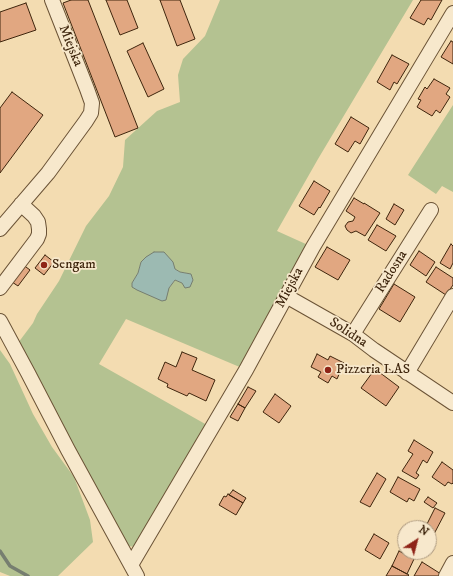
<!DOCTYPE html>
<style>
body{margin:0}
#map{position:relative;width:453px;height:576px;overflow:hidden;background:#f3dcb1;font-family:"IM FELL DW Pica",serif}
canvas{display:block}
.north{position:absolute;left:397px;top:520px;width:40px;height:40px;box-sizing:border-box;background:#f7e8cc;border:1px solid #ad9a80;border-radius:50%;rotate:36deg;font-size:11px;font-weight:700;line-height:16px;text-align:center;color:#3e250d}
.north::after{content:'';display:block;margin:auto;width:14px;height:18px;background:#8f2418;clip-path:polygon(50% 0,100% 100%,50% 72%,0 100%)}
</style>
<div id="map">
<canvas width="453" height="576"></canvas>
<div class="north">N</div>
</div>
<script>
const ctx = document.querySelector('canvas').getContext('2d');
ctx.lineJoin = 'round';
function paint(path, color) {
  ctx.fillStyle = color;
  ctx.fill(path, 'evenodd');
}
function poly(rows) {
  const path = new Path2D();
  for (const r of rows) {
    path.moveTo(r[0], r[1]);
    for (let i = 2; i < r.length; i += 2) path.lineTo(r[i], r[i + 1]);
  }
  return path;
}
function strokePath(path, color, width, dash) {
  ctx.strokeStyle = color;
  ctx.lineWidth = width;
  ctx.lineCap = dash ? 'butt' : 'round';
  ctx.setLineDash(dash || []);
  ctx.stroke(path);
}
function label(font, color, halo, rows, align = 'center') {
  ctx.font = font + ' "IM FELL DW Pica",serif';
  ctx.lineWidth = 3.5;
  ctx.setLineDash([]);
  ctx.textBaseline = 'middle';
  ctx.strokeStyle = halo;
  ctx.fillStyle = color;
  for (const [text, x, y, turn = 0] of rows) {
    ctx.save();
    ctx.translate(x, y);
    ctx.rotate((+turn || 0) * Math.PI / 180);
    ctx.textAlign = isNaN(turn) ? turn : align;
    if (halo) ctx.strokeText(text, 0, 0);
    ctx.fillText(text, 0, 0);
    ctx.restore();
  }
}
paint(poly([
 [220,0,413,0,318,159,277,231,308,245,242,368,126,319,99,364,207,425,135,547,128,546,18,343,33,323,37,314,59,281,86,226,109,196,123,167,125,140,157,111,180,102,178,75,183,59,205,36],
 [141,262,175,269,180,272,191,274,193,280,182,283,175,280,169,288,132,283,138,273],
 [453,105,453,192,442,186,436,194,408,175],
 [0,350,10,364,33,414,52,447,74,477,90,520,93,542,58,576,10,576,0,572]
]), '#b4c291');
const water = poly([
 [154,252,164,252,173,262,175,269,180,272,191,274,193,280,190,287,185,288,182,283,175,280,169,288,166,300,162,301,137,290,132,287,132,283,138,273,141,262,146,257,154,252]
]);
paint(water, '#9cbab2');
strokePath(water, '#767e70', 1);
strokePath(poly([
 [0,551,10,566,28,576]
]), '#767e70', 3.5);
const building = poly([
 [71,0,88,0,138,128,115,137,63,3,71,0],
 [106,0,127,0,138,28,120,35,106,0],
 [160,0,180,0,195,39,177,46,160,0],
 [421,0,442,0,431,20,428,18,424,25,410,18,421,0],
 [26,3,36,30,0,42,0,12,26,3],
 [451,41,453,42,453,64,441,57,451,41],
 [143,43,164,89,148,97,127,51,143,43],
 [392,55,409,64,397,84,394,82,390,90,377,82,392,55],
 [434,79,450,88,446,94,450,97,440,113,436,110,432,116,417,107,421,100,418,99,425,87,427,89,434,79],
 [12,92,43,115,0,173,0,108,12,92],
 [351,117,369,128,360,144,355,141,348,152,335,144,351,117],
 [314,181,330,191,320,208,319,207,314,215,299,206,314,181],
 [354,198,364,204,364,203,380,213,365,236,356,231,351,233,347,230,345,226,348,222,353,221,355,217,346,211,354,198],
 [394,204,404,210,395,225,386,219,394,204],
 [377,225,396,236,386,251,368,240,377,225],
 [451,244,453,246,453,263,450,269,440,263,451,244],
 [327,247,350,260,338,280,315,267,327,247],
 [419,251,435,262,426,276,410,265,419,251],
 [45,255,54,262,44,275,35,268,45,255],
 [22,264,30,270,18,286,9,280,22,264],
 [436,267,453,278,453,285,446,295,426,282,436,267],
 [394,284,415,297,400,322,379,309,394,284],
 [182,352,197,358,192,370,215,380,206,401,189,393,187,396,167,387,168,384,158,379,165,362,176,367,182,352],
 [317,354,328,360,330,356,344,363,337,379,332,376,328,383,318,377,321,372,311,367,317,354],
 [375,369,399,387,386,406,361,388,375,369],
 [248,387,256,391,245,408,238,404,248,387],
 [275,394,291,406,279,423,263,412,275,394],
 [238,404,245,408,238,421,230,417,238,404],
 [414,440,433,452,427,463,423,460,416,473,419,475,416,479,402,471,413,454,408,451,414,440],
 [442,462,453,470,453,483,452,484,448,482,445,486,432,477,442,462],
 [377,473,386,479,370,507,360,502,377,473],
 [398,477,420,489,414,501,409,498,407,502,390,492,398,477],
 [233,490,246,498,243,503,229,495,233,490],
 [228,494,243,503,236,515,219,505,224,496,226,497,228,494],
 [428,497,437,503,433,508,424,502,428,497],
 [435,508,445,513,434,534,429,532,429,528,425,528,435,508],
 [374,534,389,543,380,559,365,550,374,534],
 [399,551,414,559,407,574,392,566,399,551],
 [422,562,441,574,440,576,414,576,422,562],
 [392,566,409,575,408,576,386,576,392,566]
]);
paint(building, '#e1a781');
strokePath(building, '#3e250d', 1);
const minor = poly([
 [0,229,48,173,86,121,91,113,92,103,87,89,52,0],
 [0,288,37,239,39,234,39,229,38,222,34,216,21,204],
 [286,296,353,334,374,350,453,403],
 [0,321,28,373,68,450,137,576],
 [353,334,431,210],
 [407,373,453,296],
 [131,565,246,370,313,247,453,13],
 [446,576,453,563]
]);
strokePath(minor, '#6b5336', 16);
strokePath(minor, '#f7e8cc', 14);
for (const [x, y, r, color] of [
 [44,265,4,"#8f2418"],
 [328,370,4,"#8f2418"]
]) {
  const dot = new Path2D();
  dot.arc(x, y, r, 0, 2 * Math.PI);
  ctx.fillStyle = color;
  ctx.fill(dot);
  strokePath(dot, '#f7e8cc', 1.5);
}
label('14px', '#3e250d', '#f7e8cc', [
 ["Miejska",70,46,68],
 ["Radosna",392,272,-58],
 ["Miejska",290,288,-62],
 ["Solidna",348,333,33]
]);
label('14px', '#3e250d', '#f7e8cc', [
 ["Sengam",52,265],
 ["Pizzeria LAS",336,370]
], 'left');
</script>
